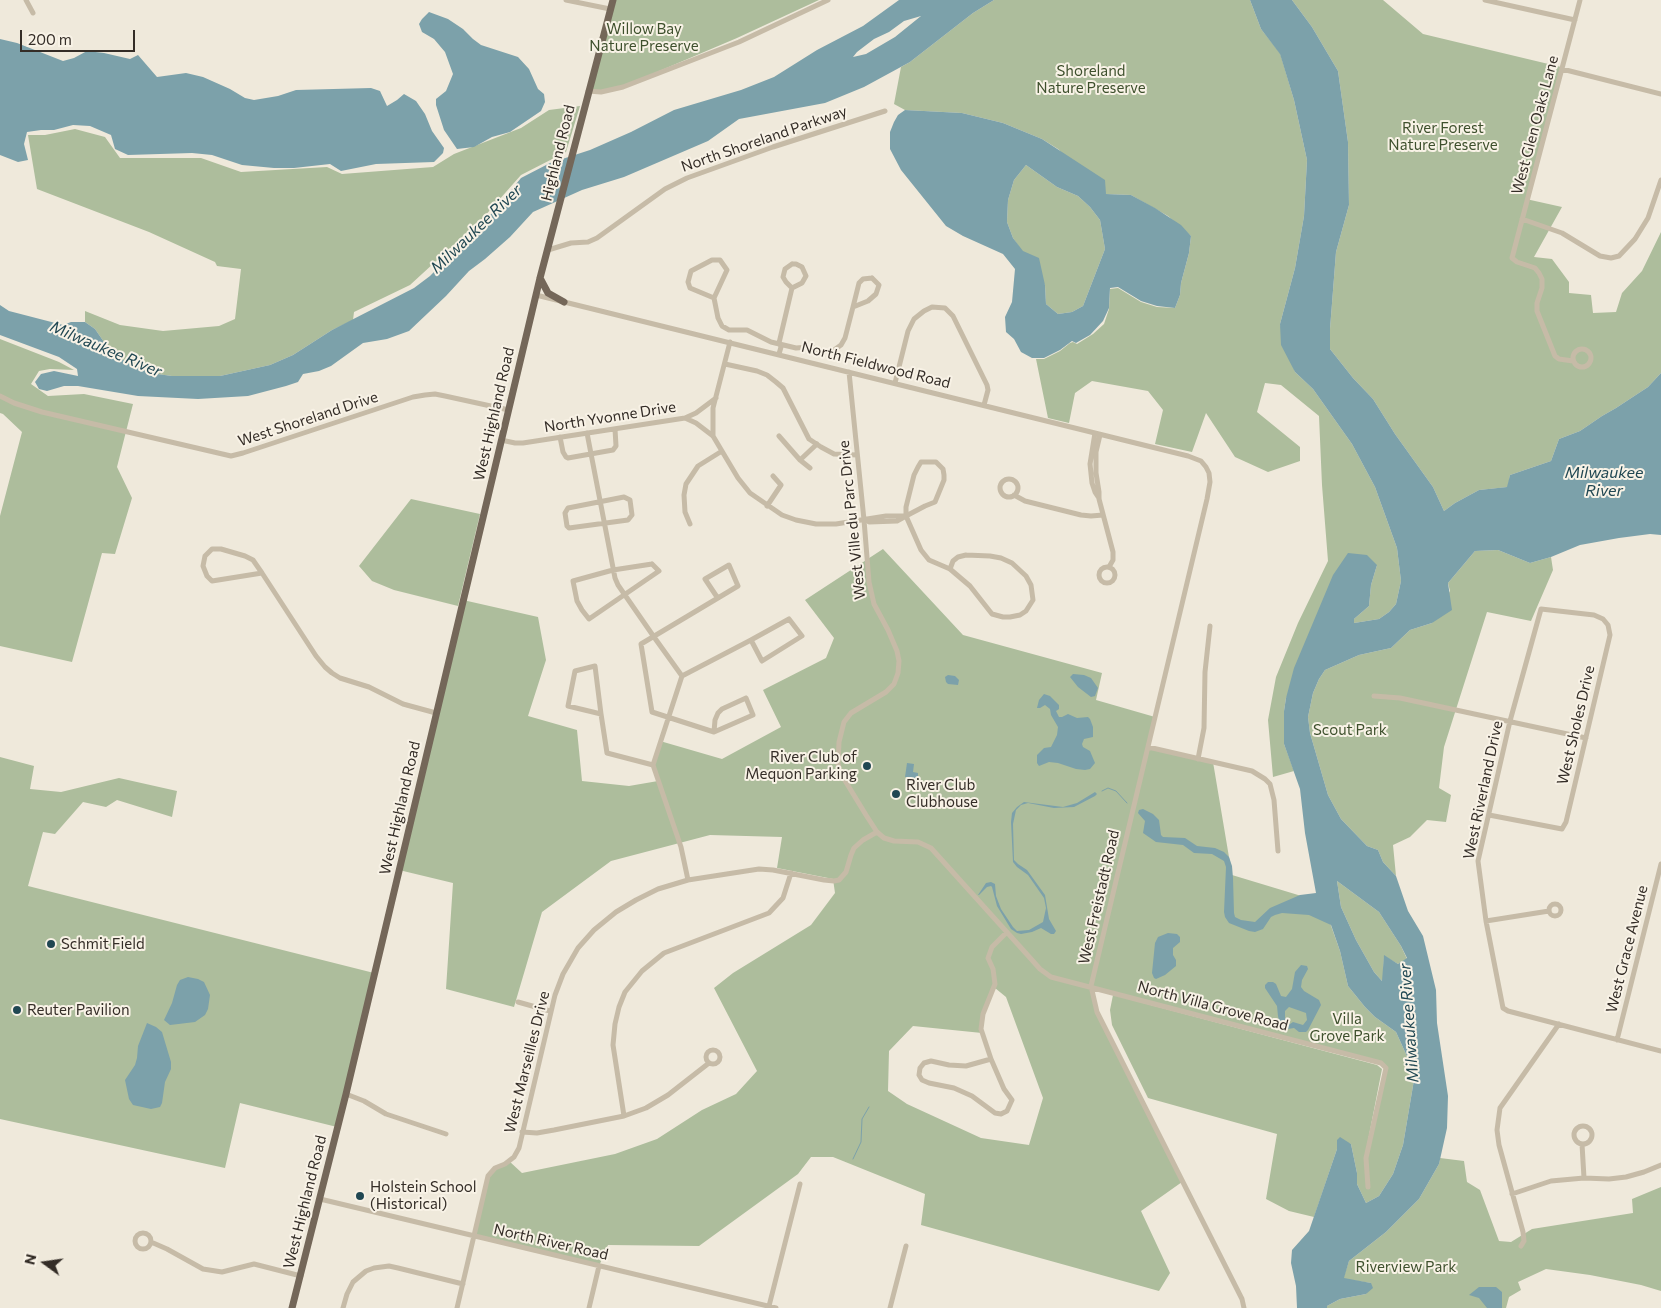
<!DOCTYPE html>
<style>
body{margin:0}
#map{position:relative;width:1661px;height:1308px;overflow:hidden;background:#efe9db;font-family:Commissioner,sans-serif}
canvas{display:block}
.north{position:absolute;left:20px;top:1238px;width:50px;height:50px;-webkit-text-stroke:4px #f8f2e6;paint-order:stroke;rotate:284deg;font-size:14px;font-weight:700;line-height:20px;text-align:center;color:#342d27}
.north::after{content:'';display:block;margin:auto;width:18px;height:22px;background:#342d27;clip-path:polygon(50% 0,100% 100%,50% 72%,0 100%)}
.scale{position:absolute;left:20px;top:30px;width:115px;height:22px;box-sizing:border-box;border:2px solid #342d27;border-top:0;padding-left:6px;font-size:15px;line-height:18px;white-space:nowrap;color:#342d27;-webkit-text-stroke:4px #f8f2e6;paint-order:stroke}
</style>
<div id="map">
<canvas width="1661" height="1308"></canvas>
<div class="north">N</div>
<div class="scale">200 m</div>
</div>
<script>
const ctx = document.querySelector('canvas').getContext('2d');
ctx.lineJoin = 'round';
function paint(path, color) {
  ctx.fillStyle = color;
  ctx.fill(path, 'evenodd');
}
function poly(rows) {
  const path = new Path2D();
  for (const r of rows) {
    if (r.length === 3) {
      path.moveTo(r[0] + r[2], r[1]);
      path.arc(r[0], r[1], r[2], 0, 2 * Math.PI);
      continue;
    }
    path.moveTo(r[0], r[1]);
    for (let i = 2; i < r.length; i += 2) path.lineTo(r[i], r[i + 1]);
  }
  return path;
}
function strokePath(path, color, width, dash) {
  ctx.strokeStyle = color;
  ctx.lineWidth = width;
  ctx.lineCap = dash ? 'butt' : 'round';
  ctx.setLineDash(dash || []);
  ctx.stroke(path);
}
function label(font, color, halo, rows, align = 'center') {
  ctx.font = font + ' Commissioner,sans-serif';
  ctx.lineWidth = 4;
  ctx.setLineDash([]);
  ctx.textBaseline = 'middle';
  ctx.strokeStyle = halo;
  ctx.fillStyle = color;
  for (const [text, x, y, turn = 0] of rows) {
    ctx.save();
    ctx.translate(x, y);
    ctx.rotate((+turn || 0) * Math.PI / 180);
    ctx.textAlign = isNaN(turn) ? turn : align;
    if (halo) ctx.strokeText(text, 0, 0);
    ctx.fillText(text, 0, 0);
    ctx.restore();
  }
}
paint(poly([
 [616,0,819,0,737,38,624,86,611,90,591,90],
 [994,0,1250,0,1261,29,1280,53,1294,100,1307,160,1304,216,1295,268,1280,324,1295,372,1313,389,1352,444,1375,487,1397,548,1401,581,1396,604,1389,612,1379,619,1354,623,1354,619,1369,606,1371,585,1377,565,1286,698,1284,711,1284,744,1294,771,1273,777,1268,720,1276,677,1298,623,1328,561,1322,485,1319,416,1281,385,1265,383,1257,412,1300,447,1300,461,1268,472,1235,457,1206,413,1192,452,1155,444,1163,410,1148,391,1092,381,1075,393,1069,423,1048,418,1036,359,1044,359,1060,351,1070,343,1073,342,1077,344,1093,334,1104,324,1109,309,1110,289,1118,288,1141,302,1157,307,1175,308,1180,295,1181,283,1189,253,1191,236,1168,216,1131,195,1106,194,1058,149,1042,139,1003,123,962,113,905,110,894,104,901,67,910,62,973,13],
 [1292,0,1383,0,1423,34,1561,67,1526,199,1562,207,1534,257,1552,259,1569,282,1569,293,1591,295,1593,313,1616,312,1622,293,1642,271,1661,232,1661,373,1648,387,1616,408,1602,416,1580,431,1559,439,1551,461,1510,475,1508,487,1479,490,1455,503,1444,511,1433,487,1395,434,1373,399,1353,378,1330,349,1330,329,1336,252,1349,205,1348,142,1338,71,1312,27],
 [580,106,566,152,521,175,483,218,410,285,354,312,353,320,332,330,293,355,270,365,220,376,172,376,150,373,128,364,113,355,95,329,85,322,85,311,120,325,163,331,219,326,235,319,241,269,217,266,215,262,149,232,37,189,28,135,45,135,75,129,105,137,120,158,201,158,241,172,327,167,342,174,433,167,454,154,521,128,549,110],
 [1026,165,1057,187,1078,196,1090,207,1100,220,1105,249,1083,306,1072,312,1058,314,1046,304,1045,285,1013,238,1007,222,1008,200,1014,180],
 [0,339,59,362,74,370,50,369,39,371,31,384,48,396,84,394,133,404,117,467,132,498,115,554,102,553,72,662,0,646,0,516,22,432,3,414,0,413],
 [411,499,480,514,458,606,394,590,372,581,359,566],
 [883,549,963,635,1102,673,1096,700,1155,717,1148,747,1213,762,1232,875,1318,901,1329,920,1340,951,1348,986,1365,1007,1375,1017,1396,1032,1415,1074,1403,1145,1393,1174,1379,1196,1366,1203,1357,1184,1357,1173,1351,1144,1337,1140,1337,1149,1314,1217,1289,1211,1266,1199,1277,1134,1148,1098,1112,1025,1110,1010,1113,995,1377,1065,1382,1069,1364,1161,1386,1067,1381,1063,1092,986,1093,1000,1182,1182,1141,1211,1170,1273,1159,1291,921,1225,925,1194,833,1157,811,1157,798,1174,699,1246,608,1245,599,1266,474,1237,491,1172,509,1161,522,1173,615,1154,657,1139,702,1110,736,1094,757,1071,714,988,733,973,811,925,835,893,833,879,777,868,782,837,710,835,611,861,542,912,514,1007,446,989,453,883,399,870,463,600,538,617,546,660,528,716,577,730,582,781,629,786,658,781,653,765,660,741,722,759,781,727,763,690,826,658,834,638,805,600],
 [995,988,1006,997,1043,1098,1029,1145,981,1138,907,1104,888,1091,889,1051,913,1026,982,1033,983,1014],
 [1498,550,1530,563,1551,557,1553,570,1531,621,1487,612,1444,747,1439,788,1451,795,1446,822,1427,820,1410,837,1393,845,1396,876,1383,862,1378,850,1367,846,1341,819,1328,795,1310,733,1308,717,1313,693,1319,679,1325,670,1359,655,1391,648,1410,630,1432,623,1450,591,1448,583,1475,551],
 [0,757,34,766,30,789,61,792,119,778,177,791,172,817,117,800,106,807,83,802,55,834,43,832,28,886,374,973,337,1127,240,1103,225,1168,0,1119],
 [1337,881,1379,912,1401,946,1407,959,1398,964,1384,956,1383,982,1374,972,1356,940,1341,907],
 [1440,1158,1464,1161,1467,1182,1480,1190,1499,1241,1511,1242,1532,1229,1633,1213,1632,1199,1661,1187,1661,1291,1641,1285,1590,1275,1546,1269,1518,1282,1521,1290,1509,1297,1506,1308,1327,1308,1327,1306,1340,1299,1366,1294,1371,1283,1343,1279,1349,1261,1386,1232,1419,1199,1439,1164]
]), '#adbd9c');
paint(poly([
 [899,0,994,0,973,13,910,62,864,87,825,103,739,119,708,141,624,177,582,190,533,212,510,237,485,259,469,271,446,296,409,331,387,339,363,343,331,366,319,371,303,374,298,382,286,386,248,396,198,399,138,396,78,386,64,386,47,391,39,389,35,382,41,374,54,371,78,376,77,369,59,357,0,335,0,305,9,311,63,325,71,322,85,322,95,329,113,355,150,373,172,376,220,376,270,365,293,355,332,330,414,288,430,276,494,211,521,178,550,163,590,150,631,132,674,110,741,90,774,77,817,50,863,26],
 [921,16,895,37,866,54,853,57,857,52,874,39,889,32,904,21],
 [1250,0,1292,0,1312,27,1338,71,1348,142,1349,205,1336,252,1330,329,1330,349,1353,378,1373,399,1395,434,1433,487,1444,511,1455,503,1479,490,1507,487,1510,475,1551,461,1559,439,1580,431,1602,416,1616,408,1648,387,1661,373,1661,535,1650,534,1619,538,1580,545,1551,557,1530,563,1498,550,1475,551,1448,583,1452,610,1432,623,1410,630,1391,648,1359,655,1325,670,1319,679,1313,693,1308,717,1310,733,1328,795,1341,819,1367,846,1378,850,1383,862,1396,876,1408,911,1423,936,1436,990,1437,1023,1448,1096,1447,1128,1439,1164,1419,1199,1386,1232,1349,1261,1344,1278,1371,1283,1373,1288,1366,1294,1340,1299,1327,1306,1327,1308,1297,1308,1296,1286,1291,1263,1292,1250,1309,1231,1337,1149,1337,1140,1340,1137,1351,1144,1357,1173,1357,1184,1366,1203,1379,1196,1393,1174,1403,1145,1415,1074,1396,1032,1375,1017,1365,1007,1348,986,1340,951,1331,925,1309,915,1282,913,1275,915,1271,917,1263,929,1255,932,1249,931,1229,923,1225,917,1224,912,1226,867,1224,861,1212,854,1194,853,1183,845,1156,842,1143,833,1145,821,1138,813,1139,810,1143,809,1153,814,1159,820,1161,835,1163,837,1185,838,1197,846,1215,848,1224,852,1229,857,1232,866,1233,878,1234,913,1235,917,1241,920,1255,922,1270,908,1300,895,1316,893,1305,833,1300,789,1284,744,1284,711,1286,698,1294,668,1333,575,1348,553,1367,555,1377,565,1371,585,1369,606,1354,619,1354,623,1379,619,1389,612,1396,604,1401,581,1397,548,1375,487,1352,444,1313,389,1295,372,1281,345,1280,324,1295,268,1304,216,1307,160,1294,100,1280,54,1261,29],
 [1337,881,1379,912,1401,946,1407,958,1398,964,1384,955,1382,981,1374,972,1356,940,1341,907],
 [429,12,448,19,463,29,473,39,481,45,518,57,529,69,538,89,544,94,545,102,541,111,510,132,492,137,474,147,457,149,444,130,436,105,436,99,446,91,453,74,445,52,434,39,422,32,419,24,422,19],
 [0,39,17,43,63,61,74,58,87,51,104,53,130,59,138,55,157,77,186,73,203,77,230,89,245,98,254,100,278,96,296,90,371,88,380,91,387,106,397,100,404,94,416,101,425,114,432,131,444,148,443,153,434,162,376,164,341,171,330,164,294,168,274,168,242,165,212,155,192,153,128,155,115,149,111,135,90,126,73,125,54,130,41,130,27,132,24,144,28,160,18,162,0,155],
 [905,110,962,113,1003,123,1042,139,1105,180,1106,194,1131,195,1155,208,1181,225,1191,236,1189,253,1181,283,1180,295,1175,308,1157,306,1141,301,1118,287,1110,288,1109,308,1103,321,1090,335,1076,343,1072,341,1060,350,1044,358,1032,358,1021,352,1014,339,1006,332,1005,317,1012,302,1015,269,1003,254,963,236,946,226,901,170,890,149,890,132,894,122,898,115],
 [1026,165,1057,187,1078,196,1090,207,1100,220,1105,249,1083,306,1072,312,1058,314,1046,304,1045,285,1039,258,1023,251,1013,238,1007,222,1008,200,1014,180],
 [1073,674,1084,675,1091,678,1098,688,1095,696,1091,697,1078,687,1070,677],
 [948,675,955,676,959,680,958,685,948,684,946,682,945,677],
 [1044,694,1050,696,1059,705,1059,709,1056,711,1059,717,1062,717,1068,714,1077,718,1088,717,1090,719,1093,727,1093,737,1084,739,1082,744,1083,747,1090,751,1095,763,1090,769,1085,770,1076,769,1058,763,1049,762,1039,766,1037,763,1037,755,1044,748,1051,747,1057,735,1058,727,1051,715,1050,709,1045,705,1040,708,1037,708,1039,700],
 [907,763,914,764,913,772,918,773,918,779,905,777],
 [1095,792,1097,794,1095,796,1074,807,1054,808,1028,803,1021,805,1016,810,1013,824,1014,860,1018,864,1027,870,1045,895,1049,919,1056,931,1054,934,1051,934,1041,928,1032,932,1021,934,1017,933,1011,929,997,906,992,887,991,886,987,887,979,895,978,895,986,883,991,882,995,884,996,896,1001,909,1013,927,1017,931,1029,930,1043,922,1046,908,1044,898,1028,875,1017,867,1013,862,1011,822,1012,813,1017,807,1024,802,1063,807,1077,803],
 [1168,933,1177,934,1180,937,1180,942,1173,948,1173,955,1176,960,1176,966,1165,975,1156,979,1154,978,1152,973,1155,943,1158,937],
 [1301,965,1307,966,1308,969,1302,980,1301,987,1304,991,1319,1000,1321,1005,1308,1030,1306,1032,1299,1032,1294,1028,1288,1029,1280,1025,1278,1016,1277,1006,1265,988,1265,985,1268,982,1273,982,1276,984,1281,996,1286,997,1292,989,1295,972],
 [1289,1007,1306,1013,1307,1020,1303,1025,1293,1022,1290,1024,1287,1022,1285,1017,1285,1011],
 [188,977,198,979,204,982,210,995,208,1009,205,1015,195,1022,170,1025,164,1020,172,1003,177,985,180,980],
 [147,1023,156,1027,162,1032,171,1062,171,1069,165,1082,162,1103,160,1107,151,1109,133,1105,129,1099,125,1080,135,1065,137,1058,138,1046],
 [1479,1287,1496,1287,1502,1292,1502,1308,1487,1308,1479,1298,1469,1295]
]), '#7ca1aa');
strokePath(poly([
 [1102,791,1108,788,1116,791,1127,803],
 [853,1159,861,1142,862,1119,869,1107]
]), '#7ca1aa', 1);
strokePath(poly([
 [26,0,33,13],
 [566,0,610,9],
 [1485,0,1575,20],
 [1562,69,1661,94],
 [588,91,601,92,623,87,739,42,828,0],
 [1522,219,1562,233,1600,256,1611,258,1619,256,1635,239,1648,218,1661,180],
 [548,250,571,243,588,242,597,238,665,189,687,178,773,147,885,111],
 [792,264,796,264,802,267,806,276,802,283,792,288,786,282,783,277,785,269,792,264],
 [872,278,879,285,876,294,868,301,853,307,859,283,863,279,872,278],
 [536,295,1188,456,1201,461,1206,467,1209,473,1210,482,1207,499,1091,986,1097,1012,1242,1299,1244,1308],
 [714,298,690,288,688,282,691,271,712,260,720,260,727,270,714,298,718,318,722,326,729,330,747,330,771,342,796,348,810,347,823,351,834,350,841,345,845,338,853,307],
 [1582,358,9],
 [779,354,781,347,779,343,792,288],
 [1573,361,1559,359,1555,356,1537,311,1537,303,1542,288,1542,279,1539,273,1535,268,1517,262,1512,258,1580,0],
 [725,364,757,371,767,375,776,382,783,388,809,439,821,447,834,454,857,455],
 [849,372,864,520,869,582,874,604,888,630,897,651,899,661,898,673,894,684,886,692,851,713,844,722,839,742,838,764,841,774,866,815,877,832,884,838,894,841,918,842,931,848,1032,960,1040,969,1051,977,1381,1063,1386,1068,1366,1158,1368,1187],
 [895,383,908,331,914,319,924,311,932,307,945,308,953,316,987,385,988,390,984,405],
 [0,396,14,403,42,412,231,456,243,453,413,397,425,395,435,394,445,396,509,410],
 [685,418,696,423,713,436,738,478,750,493,782,515,796,520,816,524,836,524,886,516,906,516],
 [587,433,615,578,618,585,654,637,682,676,653,765],
 [1095,433,1090,464,1092,483,1095,492,1099,498],
 [1100,435,1096,452,1096,473,1099,492,1099,499,1113,552,1113,560,1109,567],
 [713,436,713,408,730,342],
 [779,436,800,460],
 [560,437,563,452,566,457,568,458,613,450,616,446,615,429],
 [501,440,515,443,523,443,685,418,696,413,716,398],
 [810,468,800,460,817,444],
 [1009,488,9],
 [1014,495,1025,501,1081,515,1091,516,1103,515],
 [624,497,630,500,632,515,628,520,569,528,567,526,565,513,568,508,624,497],
 [767,506,781,485,773,476],
 [869,522,897,521,906,516,925,506,935,502,944,480,944,475,943,469,936,462,921,462,918,467,914,475,906,507,906,516,921,550,929,560,950,569],
 [690,524,685,512,684,495,686,484,698,466,722,451],
 [966,555,990,556,1001,558,1012,563,1026,576,1031,585,1033,600,1026,611,1020,615,1010,617,1003,617,992,614,970,586,950,569,953,561,958,557,966,555],
 [652,564,659,571,589,619,582,610,577,601,573,581,613,570,652,564],
 [1107,575,8],
 [262,573,212,581,207,576,203,566,205,556,212,549,221,549,245,556,253,560,262,573,316,656,325,667,332,673,340,678,369,687,403,704,436,713],
 [789,619,802,636,762,661,751,640,789,619],
 [595,666,601,714,568,706,575,671,595,666],
 [682,676,751,640],
 [1374,696,1400,698,1586,738],
 [746,698,753,715,714,732,715,720,718,713,722,709,746,698],
 [601,714,607,753,653,765],
 [714,732,652,712,641,644,738,586,729,565,705,579,717,597],
 [1148,747,1252,771,1265,779,1270,784,1274,800,1278,851],
 [1198,759,1204,728,1205,672,1210,626],
 [653,765,681,847,688,880],
 [1489,815,1562,829,1566,822,1610,635,1608,625,1603,619,1594,615,1541,609,1510,721,1478,861,1486,921,1503,1008,1508,1011,1661,1051],
 [1555,910,6],
 [1486,921,1549,911],
 [518,1002,550,1011],
 [1617,1040,1661,864],
 [713,1057,7],
 [991,1059,1004,1089,1012,1100,1007,1111,1001,1114,995,1113,972,1096,954,1088,929,1083,922,1080,919,1075,920,1068,924,1063,931,1061,949,1065,966,1066,991,1059],
 [991,1059,981,1029,983,1014,995,984,993,969,988,958,992,947,1007,932],
 [346,1094,364,1101,386,1114,446,1134],
 [624,1116,613,1045,615,1024,619,1007,625,992,642,971,664,953,769,913,783,898,791,873],
 [1583,1135,9],
 [522,1132,537,1133,554,1130,624,1116,646,1108,668,1095,709,1063],
 [1582,1144,1584,1178],
 [1512,1194,1551,1181,1584,1178,1609,1179,1626,1177,1644,1172,1661,1165],
 [320,1199,776,1308],
 [143,1241,8],
 [151,1242,167,1249,203,1269,222,1272,254,1264,301,1276],
 [1521,1246,1524,1241,1523,1232,1499,1145,1497,1130,1500,1108,1559,1024],
 [769,1306,800,1184],
 [343,1308,347,1294,353,1282,366,1271,374,1268,389,1266,398,1268,463,1284],
 [457,1308,488,1176,495,1168,505,1164,514,1157,519,1148,555,995,563,974,578,948,594,930,616,912,636,900,658,889,688,880,759,869,773,870,824,880,834,881,839,880,846,872,851,855,854,848,863,840,877,832],
 [589,1308,599,1266],
 [890,1308,906,1246]
]), '#c6bba7', 5);
strokePath(poly([
 [540,278,548,293,564,302],
 [292,1308,346,1094,540,278,613,0]
]), '#746759', 7);
for (const [x, y, r, color] of [
 [867,766,5,"#204752"],
 [896,794,5,"#204752"],
 [51,944,5,"#204752"],
 [17,1010,5,"#204752"],
 [360,1196,5,"#204752"]
]) {
  const dot = new Path2D();
  dot.arc(x, y, r, 0, 2 * Math.PI);
  ctx.fillStyle = color;
  ctx.fill(dot);
  strokePath(dot, '#f8f2e6', 2);
}
label('15px', '#3e502d', '#f8f2e6', [
 ["Willow Bay",644,29],
 ["Nature Preserve",644,46],
 ["Shoreland",1091,71],
 ["Nature Preserve",1091,88],
 ["River Forest",1443,128],
 ["Nature Preserve",1443,145],
 ["Scout Park",1350,730],
 ["Villa",1347,1019],
 ["Grove Park",1347,1036],
 ["Riverview Park",1406,1267]
]);
label('15px', '#342d27', '#f8f2e6', [
 ["West Glen Oaks Lane",1535,125,-75],
 ["North Shoreland Parkway",764,139,-19],
 ["Highland Road",558,153,-76],
 ["North Fieldwood Road",876,365,14],
 ["West Highland Road",494,414,-77],
 ["North Yvonne Drive",610,417,-9],
 ["West Shoreland Drive",308,419,-18],
 ["West Ville du Parc Drive",852,520,-96],
 ["West Sholes Drive",1576,725,-77],
 ["West Riverland Drive",1483,790,-78],
 ["West Highland Road",400,808,-77],
 ["West Freistadt Road",1099,897,-77],
 ["West Grace Avenue",1627,949,-76],
 ["North Villa Grove Road",1213,1006,15],
 ["West Marseilles Drive",527,1062,-76],
 ["West Highland Road",305,1202,-76],
 ["North River Road",551,1242,13]
]);
label('15px', '#342d27', '#f8f2e6', [
 ["River Club of",857,757,"right"],
 ["Mequon Parking",857,774,"right"],
 ["River Club",906,785],
 ["Clubhouse",906,802],
 ["Schmit Field",61,944],
 ["Reuter Pavilion",27,1010],
 ["Holstein School",370,1187],
 ["(Historical)",370,1204]
], 'left');
label('italic 16px', '#204752', '#f8f2e6', [
 ["Milwaukee River",476,229,-44],
 ["Milwaukee River",106,349,23],
 ["Milwaukee",1604,473],
 ["River",1604,491],
 ["Milwaukee River",1409,1023,-94]
]);
</script>
